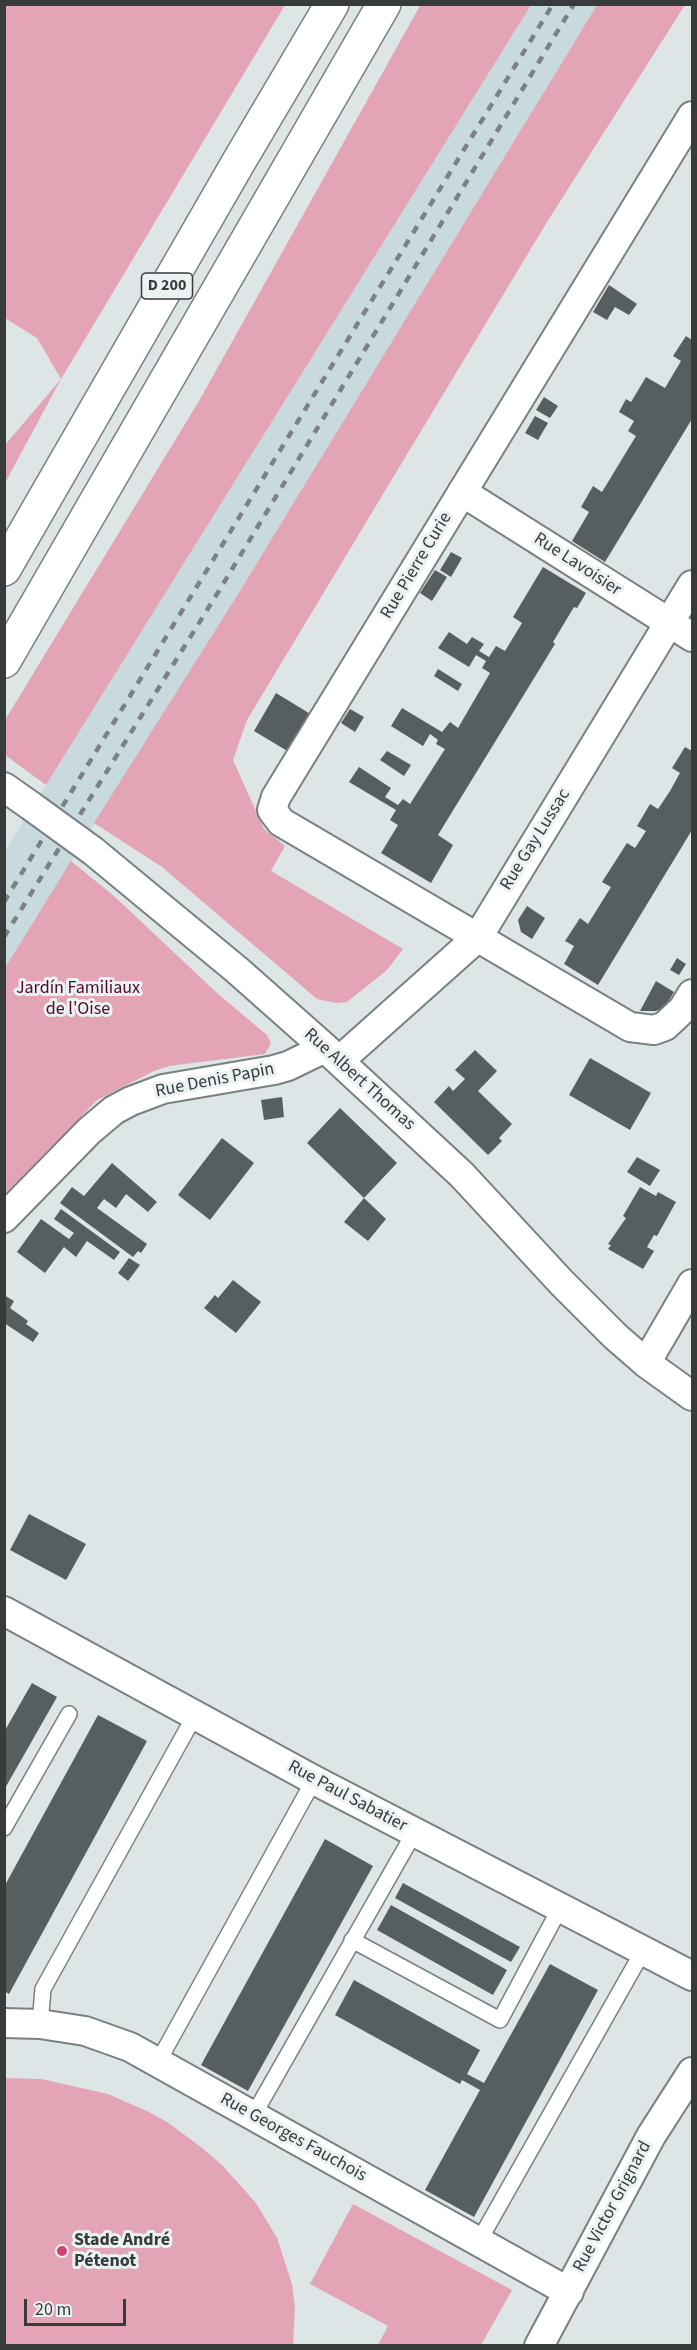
<!DOCTYPE html>
<meta charset="utf-8">
<style>
body{margin:0}
#map{position:relative;width:697px;height:2350px;overflow:hidden;background:#dde5e7;font-family:"Source Sans 3",sans-serif}
canvas{display:block}
.frame{position:absolute;inset:0;border:6px solid #383b3c;pointer-events:none}
.scale{position:absolute;left:24px;top:2299px;width:102px;height:27px;box-sizing:border-box;border:3px solid #383b3c;border-top:0;padding-left:8px;font-size:18px;line-height:21px;white-space:nowrap;color:#383b3c;-webkit-text-stroke:4px #eaf2f4;paint-order:stroke}
</style>
<div id="map">
<canvas width="697" height="2350"></canvas>
<div class="frame"></div>
<div class="scale">20 m</div>
</div>
<script>
const ctx = document.querySelector('canvas').getContext('2d');
ctx.lineJoin = 'round';
function paint(path, color) {
  ctx.fillStyle = color;
  ctx.fill(path, 'evenodd');
}
function poly(rows) {
  const path = new Path2D();
  for (const r of rows) {
    path.moveTo(r[0], r[1]);
    for (let i = 2; i < r.length; i += 2) path.lineTo(r[i], r[i + 1]);
  }
  return path;
}
function strokePath(path, color, width, dash) {
  ctx.strokeStyle = color;
  ctx.lineWidth = width;
  ctx.lineCap = dash ? 'butt' : 'round';
  ctx.setLineDash(dash || []);
  ctx.stroke(path);
}
function label(font, color, halo, rows, align = 'center') {
  ctx.font = font + ' "Source Sans 3",sans-serif';
  ctx.lineWidth = 6;
  ctx.setLineDash([]);
  ctx.textBaseline = 'middle';
  ctx.strokeStyle = halo;
  ctx.fillStyle = color;
  for (const [text, x, y, turn = 0] of rows) {
    ctx.save();
    ctx.translate(x, y);
    ctx.rotate((+turn || 0) * Math.PI / 180);
    ctx.textAlign = isNaN(turn) ? turn : align;
    if (halo) ctx.strokeText(text, 0, 0);
    ctx.fillText(text, 0, 0);
    ctx.restore();
  }
}
paint(poly([
 [531,5,597,5,235,599,5,968,5,851]
]), '#c9dade');
paint(poly([
 [5,4,285,5,61,379,5,483,5,445,61,379,37,338,5,318],
 [421,4,531,5,46,785,5,755,5,720,199,401],
 [597,5,685,5,547,222,247,720,233,760,264,829,285,846,271,871,403,949,387,970,347,1002,336,1003,317,999,162,867,94,823,235,599],
 [71,861,114,896,217,993,267,1035,271,1043,265,1054,169,1066,154,1071,97,1100,5,1194,5,968],
 [5,2078,41,2079,108,2094,149,2112,167,2122,201,2147,222,2165,256,2203,277,2238,292,2284,295,2308,293,2345,5,2345],
 [353,2204,512,2290,481,2345,378,2345,388,2326,310,2284]
]), '#e3a4b5');
paint(poly([
 [609,285,637,304,629,315,615,307,607,320,593,312],
 [686,336,692,340,692,419,605,562,572,541,589,512,581,507,593,486,602,492,636,436,628,431,634,421,619,412,626,399,631,402,646,377,665,388,681,361,673,356],
 [544,397,558,406,550,418,536,410],
 [535,416,548,423,538,440,525,433],
 [451,552,462,558,451,577,440,570],
 [543,567,586,593,577,608,574,607,553,642,555,644,438,835,453,845,431,883,381,853,398,825,390,820,396,810,349,782,359,767,391,788,385,797,398,805,403,799,410,804,445,749,436,744,438,740,430,734,423,746,391,726,402,708,442,732,450,722,458,728,490,673,482,668,486,661,476,655,469,667,438,648,449,632,467,644,472,637,484,644,479,651,489,657,496,646,505,651,522,623,513,617],
 [435,570,447,577,432,601,420,593],
 [438,669,462,684,458,691,434,676],
 [276,693,317,718,294,755,254,731],
 [350,709,364,717,355,732,341,723],
 [685,747,692,751,692,830,598,985,564,964,574,946,565,941,580,918,588,924,611,887,602,882,627,843,635,848,646,831,637,826,650,804,658,809,670,791,680,773,672,768],
 [387,751,411,765,404,776,380,760],
 [527,906,545,918,532,939,521,932,518,920],
 [677,958,686,964,679,975,670,970],
 [656,981,674,992,665,1007,656,1011,640,1011],
 [475,1050,497,1071,478,1091,512,1124,499,1138,502,1141,488,1155,434,1102,449,1086,453,1091,465,1079,455,1070],
 [590,1058,651,1093,630,1130,569,1095],
 [282,1097,284,1117,264,1120,261,1100],
 [340,1108,397,1163,364,1198,307,1143],
 [222,1138,254,1163,210,1220,178,1195],
 [637,1157,660,1170,650,1186,627,1172],
 [112,1163,157,1202,148,1212,126,1194,116,1208,104,1199,97,1208,147,1244,141,1253,138,1251,133,1257,60,1203,72,1187,84,1196],
 [640,1187,656,1196,658,1192,676,1202,657,1236,654,1235,647,1247,654,1251,643,1269,608,1249,611,1245,608,1244,626,1218,623,1216],
 [364,1198,386,1219,368,1241,344,1222],
 [61,1209,120,1252,114,1260,87,1241,76,1257,64,1247,45,1273,17,1252,41,1219,69,1239,74,1233,54,1219],
 [129,1258,140,1265,128,1281,118,1273],
 [233,1280,261,1302,236,1333,204,1308,215,1295,218,1298],
 [4,1295,14,1301,10,1308,28,1321,26,1324,39,1333,33,1342,4,1323],
 [29,1514,86,1544,66,1580,10,1550],
 [32,1683,57,1697,4,1790,4,1732],
 [98,1715,147,1741,9,1994,4,1991,4,1887],
 [325,1839,373,1866,248,2091,201,2065],
 [403,1883,520,1947,511,1962,395,1898],
 [391,1905,507,1970,493,1995,377,1930],
 [550,1964,598,1990,474,2217,425,2190,480,2090,462,2080,460,2084,335,2015,354,1980,480,2050,467,2074,484,2083]
]), '#575e60');
const lane = poly([
 [4,1828,69,1714],
 [352,1940,500,2020,560,1908],
 [40,2024,43,1989,195,1715],
 [158,2062,314,1780],
 [253,2116,414,1833],
 [479,2241,643,1951]
]);
const street = poly([
 [692,116,276,797,272,810,281,822,630,1027,654,1030,665,1026,683,1009,692,994],
 [462,492,692,637],
 [4,787,31,806],
 [93,851,237,970,325,1048,462,1175,562,1283,615,1336,646,1363,692,1396],
 [339,1061,478,937,692,585],
 [4,1218,89,1131,114,1110,131,1101,163,1089,274,1070,288,1066,325,1048],
 [646,1363,692,1284],
 [4,1611,314,1780,692,1976],
 [4,2023,40,2024,85,2031,130,2047,569,2292],
 [539,2346,651,2136,692,2072]
]);
const highway = poly([
 [4,569,238,163,332,4],
 [4,661,384,4]
]);
strokePath(lane, '#788082', 18);
strokePath(street, '#788082', 32);
strokePath(highway, '#788082', 36);
strokePath(lane, '#fff', 15);
strokePath(street, '#fff', 28);
strokePath(highway, '#fff', 33);
strokePath(poly([
 [4,902,553,4],
 [4,937,217,594,574,4]
]), '#7c8183', 4.5, [8, 8]);
const streetBridge = poly([
 [31,806,93,851]
]);
strokePath(streetBridge, '#788082', 32, []);
strokePath(streetBridge, '#fff', 28);
for (const [x, y, r, color] of [
 [62,2251,6,"#ce4376"]
]) {
  const dot = new Path2D();
  dot.arc(x, y, r, 0, 2 * Math.PI);
  ctx.fillStyle = color;
  ctx.fill(dot);
  strokePath(dot, '#eaf2f4', 2);
}
for (const [x, y, w] of [
 [167,286,51]
]) {
  const box = new Path2D();
  box.roundRect(x - w / 2, y - 13, w, 26, 4.5);
  ctx.fillStyle = '#eaf2f4';
  ctx.fill(box);
  strokePath(box, '#383b3c', 1.5);
}
label('bold 16px', '#383b3c', null, [
 ["D 200",167,286]
]);
label('18px', '#383b3c', '#eaf2f4', [
 ["Rue Lavoisier",577,565,33],
 ["Rue Pierre Curie",417,566,-59],
 ["Rue Gay Lussac",536,840,-58],
 ["Rue Albert Thomas",359,1080,42],
 ["Rue Denis Papin",215,1081,-11],
 ["Rue Paul Sabatier",347,1797,28],
 ["Rue Georges Fauchois",293,2138,29],
 ["Rue Victor Grignard",613,2207,-62]
]);
label('18px', '#530a29', '#eaf2f4', [
 ["Jardín Familiaux",78,989],
 ["de l'Oise",78,1010]
]);
label('bold 18px', '#383b3c', '#eaf2f4', [
 ["Stade André",74,2241],
 ["Pétenot",74,2262]
], 'left');
</script>
